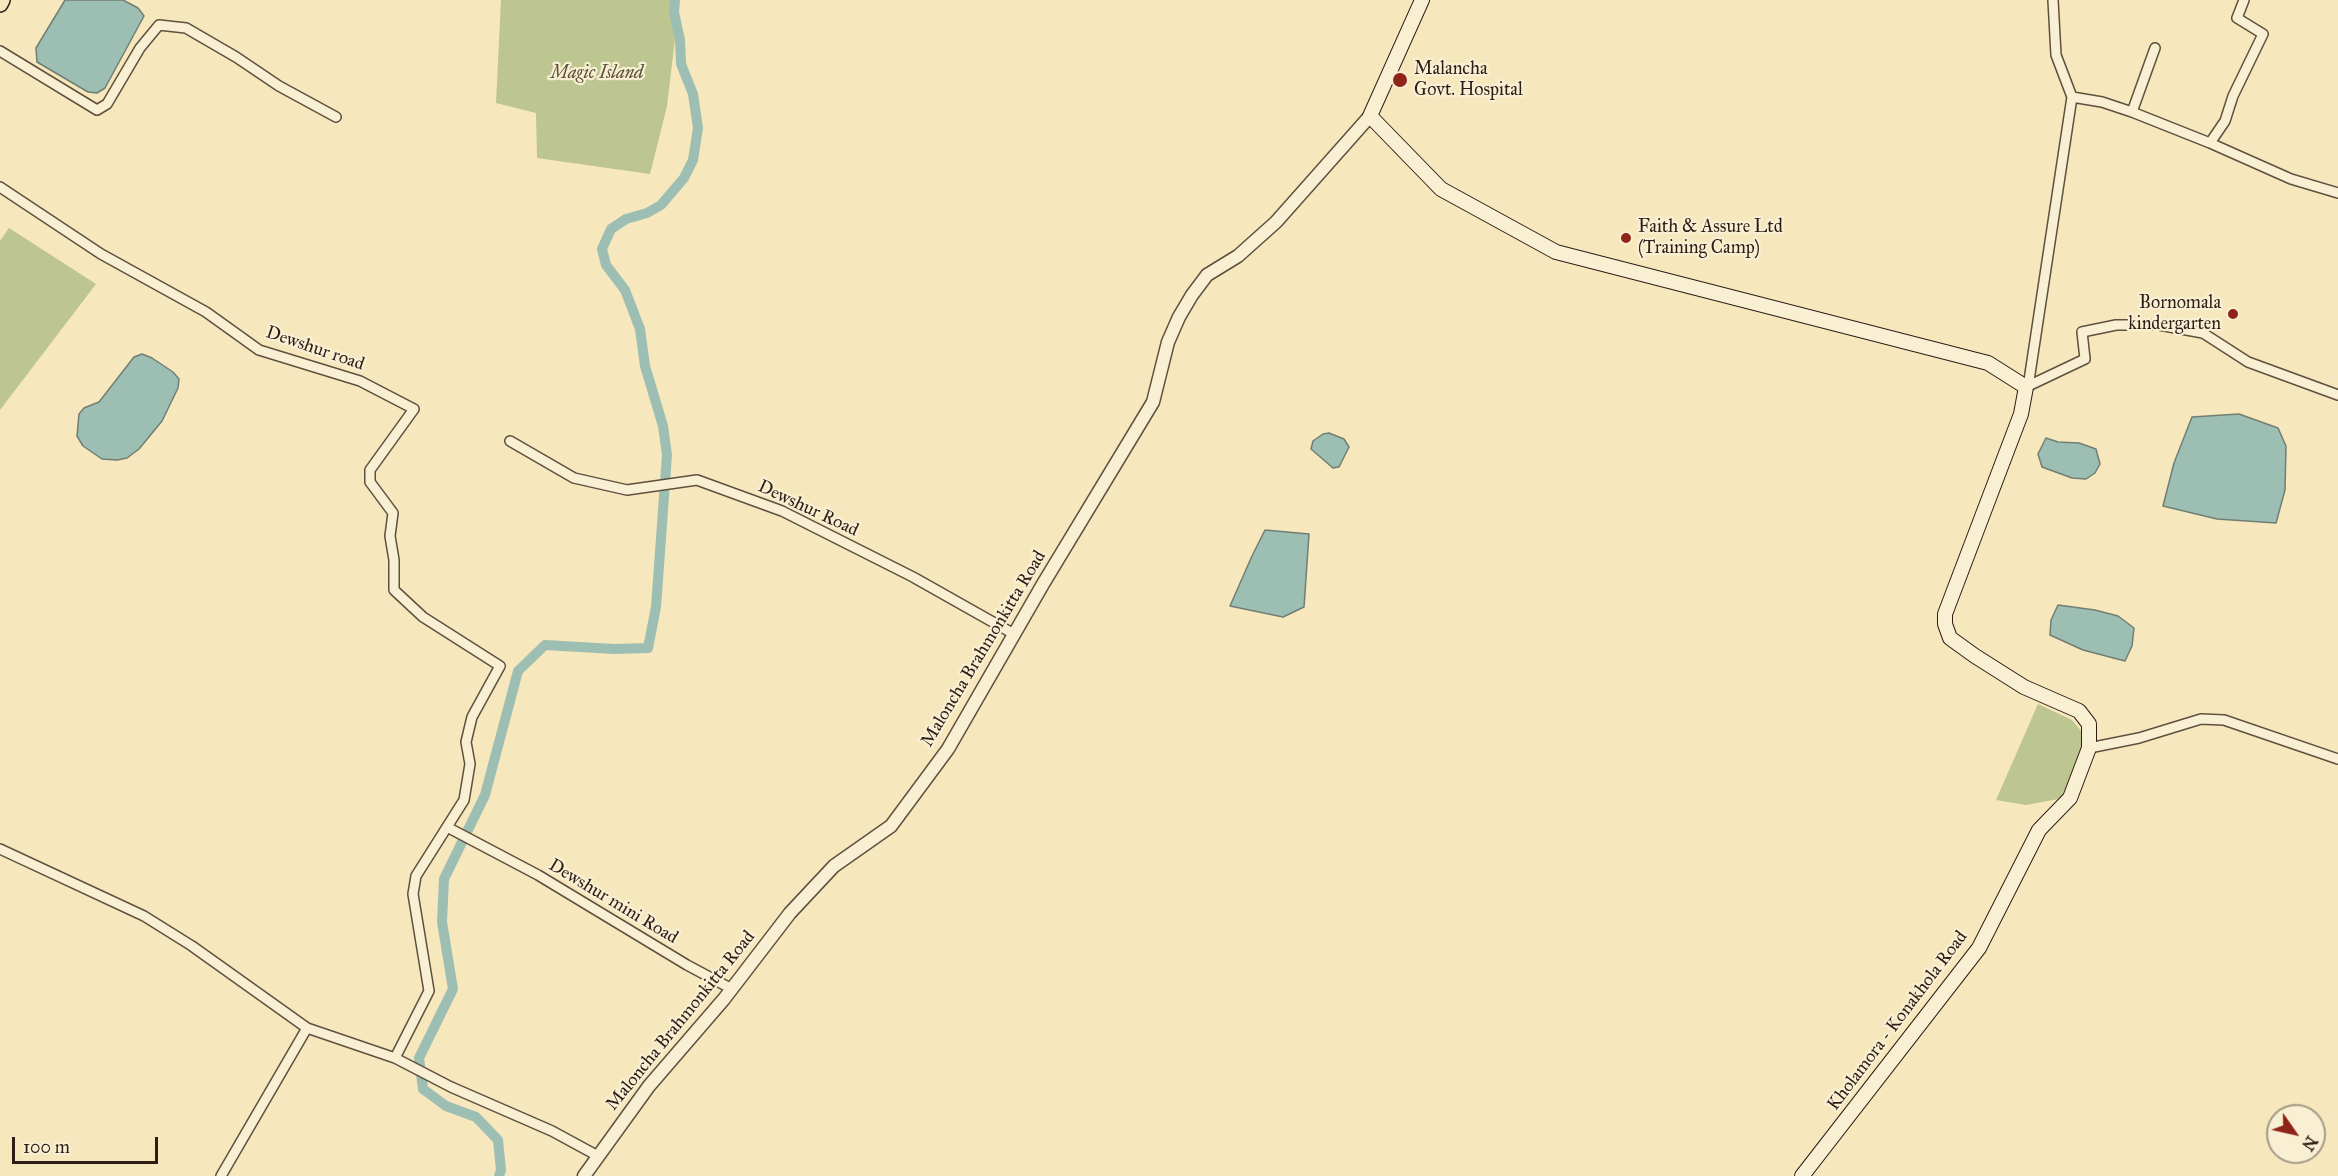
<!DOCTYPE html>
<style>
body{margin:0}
#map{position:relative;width:2338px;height:1176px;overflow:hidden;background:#f6e7bc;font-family:"IM FELL Great Primer",serif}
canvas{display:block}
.north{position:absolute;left:2266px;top:1104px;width:60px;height:60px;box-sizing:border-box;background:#f9efd3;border:2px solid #a79b87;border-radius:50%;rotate:124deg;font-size:16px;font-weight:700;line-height:24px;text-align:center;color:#2d1d15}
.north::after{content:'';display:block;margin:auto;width:21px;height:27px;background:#8f2418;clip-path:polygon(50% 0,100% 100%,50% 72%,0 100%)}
.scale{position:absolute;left:12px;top:1137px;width:146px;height:27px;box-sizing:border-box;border:3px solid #2d1d15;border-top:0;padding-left:8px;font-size:18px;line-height:21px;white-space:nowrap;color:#2d1d15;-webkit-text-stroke:4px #f9efd3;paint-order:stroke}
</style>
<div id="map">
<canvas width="2338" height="1176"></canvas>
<div class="north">N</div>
<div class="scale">100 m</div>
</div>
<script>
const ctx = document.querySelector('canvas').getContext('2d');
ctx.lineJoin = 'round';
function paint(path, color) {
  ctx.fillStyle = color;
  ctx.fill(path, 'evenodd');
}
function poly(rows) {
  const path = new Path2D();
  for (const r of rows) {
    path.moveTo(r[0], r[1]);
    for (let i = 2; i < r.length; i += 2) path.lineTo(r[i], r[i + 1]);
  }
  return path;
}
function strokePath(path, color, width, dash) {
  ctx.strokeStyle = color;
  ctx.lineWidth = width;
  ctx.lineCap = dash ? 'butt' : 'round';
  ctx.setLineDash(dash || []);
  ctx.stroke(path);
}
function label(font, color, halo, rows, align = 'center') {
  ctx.font = font + ' "IM FELL Great Primer",serif';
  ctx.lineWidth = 4.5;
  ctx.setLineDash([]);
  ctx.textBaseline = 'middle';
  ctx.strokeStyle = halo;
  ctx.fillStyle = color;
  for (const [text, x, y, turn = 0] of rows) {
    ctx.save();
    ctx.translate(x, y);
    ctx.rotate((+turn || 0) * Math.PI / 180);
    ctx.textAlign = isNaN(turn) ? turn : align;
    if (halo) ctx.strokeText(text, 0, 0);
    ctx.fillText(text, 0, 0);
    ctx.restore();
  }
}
paint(poly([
 [501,0,673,0,675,39,667,106,650,174,537,158,536,113,496,103],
 [9,228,96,284,0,410,0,241],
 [2038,704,2072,720,2082,732,2087,749,2069,797,2026,805,1996,800]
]), '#bdc590');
const water = poly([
 [65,0,123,0,138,8,144,16,105,88,97,93,88,92,37,62,36,48,65,0],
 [142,354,152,358,173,372,179,379,178,388,162,421,139,449,127,458,117,460,102,459,83,446,77,436,79,414,84,408,99,402,134,357,142,354],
 [2239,414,2278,428,2286,446,2285,490,2276,523,2217,519,2163,506,2174,463,2192,417,2239,414],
 [1329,433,1344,439,1349,447,1339,467,1333,468,1311,449,1313,441,1323,434,1329,433],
 [2046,438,2058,442,2079,443,2096,449,2100,464,2095,473,2086,479,2072,478,2042,467,2038,454,2046,438],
 [1265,530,1309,534,1304,607,1283,617,1230,606,1252,556,1265,530],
 [2058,605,2095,610,2118,616,2134,628,2132,646,2125,661,2083,650,2050,635,2051,620,2058,605]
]);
paint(water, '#9dbfb3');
strokePath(water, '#707e74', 1.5);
strokePath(poly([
 [499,1176,501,1170,498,1140,476,1117,446,1106,423,1089,419,1058,453,989,442,922,444,879,485,795,518,671,545,645,614,649,648,648,656,607,667,455,663,426,645,366,640,329,625,290,606,265,602,249,611,229,626,219,647,213,661,205,684,178,693,160,698,128,693,94,681,64,680,40,674,12,675,0]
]), '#9dbfb3', 10);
const minor = poly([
 [0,51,97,110,107,104,140,48,159,25,186,28,236,57,279,86,336,117],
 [2072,97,2102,102,2132,112,2210,143,2291,179,2338,193],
 [2132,112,2155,48],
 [2210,143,2225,121,2233,96,2263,34,2237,18,2244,0],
 [0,187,101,254,206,312,259,350,360,381,414,409,370,470,370,482,393,513,390,536,394,560,394,590,423,617,500,666,472,717,466,742,470,764,464,800,416,876,413,894,429,991,395,1058,451,1087,552,1131,598,1156],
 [2026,387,2085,359,2082,332,2116,325,2159,325,2203,333,2248,362,2338,395],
 [2028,387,2072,97,2056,55,2053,0],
 [510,441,574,478,627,490,697,480,782,511,913,577,1014,634],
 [2089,748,2139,738,2201,719,2224,720,2338,759],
 [447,827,538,875,687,965,732,989],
 [0,849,144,916,192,946,307,1028,395,1058],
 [221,1176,307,1028]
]);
const tertiary = poly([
 [584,1176,649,1086,724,999,790,913,834,866,891,826,948,749,1043,584,1153,402,1168,342,1179,317,1192,295,1207,275,1238,256,1276,222,1370,116]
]);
const secondary = poly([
 [1422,0,1370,116,1441,189,1556,252,1988,363,2026,387,2021,414,1945,614,1945,624,1950,638,1975,656,2024,687,2079,711,2089,724,2089,748,2070,798,2039,830,1979,948,1802,1176]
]);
const primary = poly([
 [0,4,2,0]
]);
strokePath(minor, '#5f503f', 12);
strokePath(tertiary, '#5f503f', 15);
strokePath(secondary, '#2d1d15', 16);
strokePath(primary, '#2d1d15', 18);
strokePath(minor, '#f9efd3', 9);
strokePath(tertiary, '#f9efd3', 12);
strokePath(secondary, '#f9efd3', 14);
strokePath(primary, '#f6e7bc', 15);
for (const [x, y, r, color] of [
 [1400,80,8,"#8f2418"],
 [1626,238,6,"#8f2418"],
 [2233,314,6,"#8f2418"]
]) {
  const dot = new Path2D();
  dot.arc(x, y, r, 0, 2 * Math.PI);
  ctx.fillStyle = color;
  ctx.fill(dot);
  strokePath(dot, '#f9efd3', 2);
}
label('18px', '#2d1d15', '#f9efd3', [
 ["Malancha",1414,70],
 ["Govt. Hospital",1414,91],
 ["Faith & Assure Ltd",1638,228],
 ["(Training Camp)",1638,249],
 ["Bornomala",2221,304,"right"],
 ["kindergarten",2221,325,"right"]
], 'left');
label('italic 18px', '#584f3a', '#f9efd3', [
 ["Magic Island",597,74]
]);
label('18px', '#2d1d15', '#f9efd3', [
 ["Dewshur road",315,349,19],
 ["Dewshur Road",808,509,25],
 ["Maloncha Brahmonkitta Road",984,649,-59],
 ["Dewshur mini Road",613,902,31],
 ["Maloncha Brahmonkitta Road",681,1021,-51],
 ["Kholamora - Konakhola Road",1898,1021,-53]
]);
</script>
